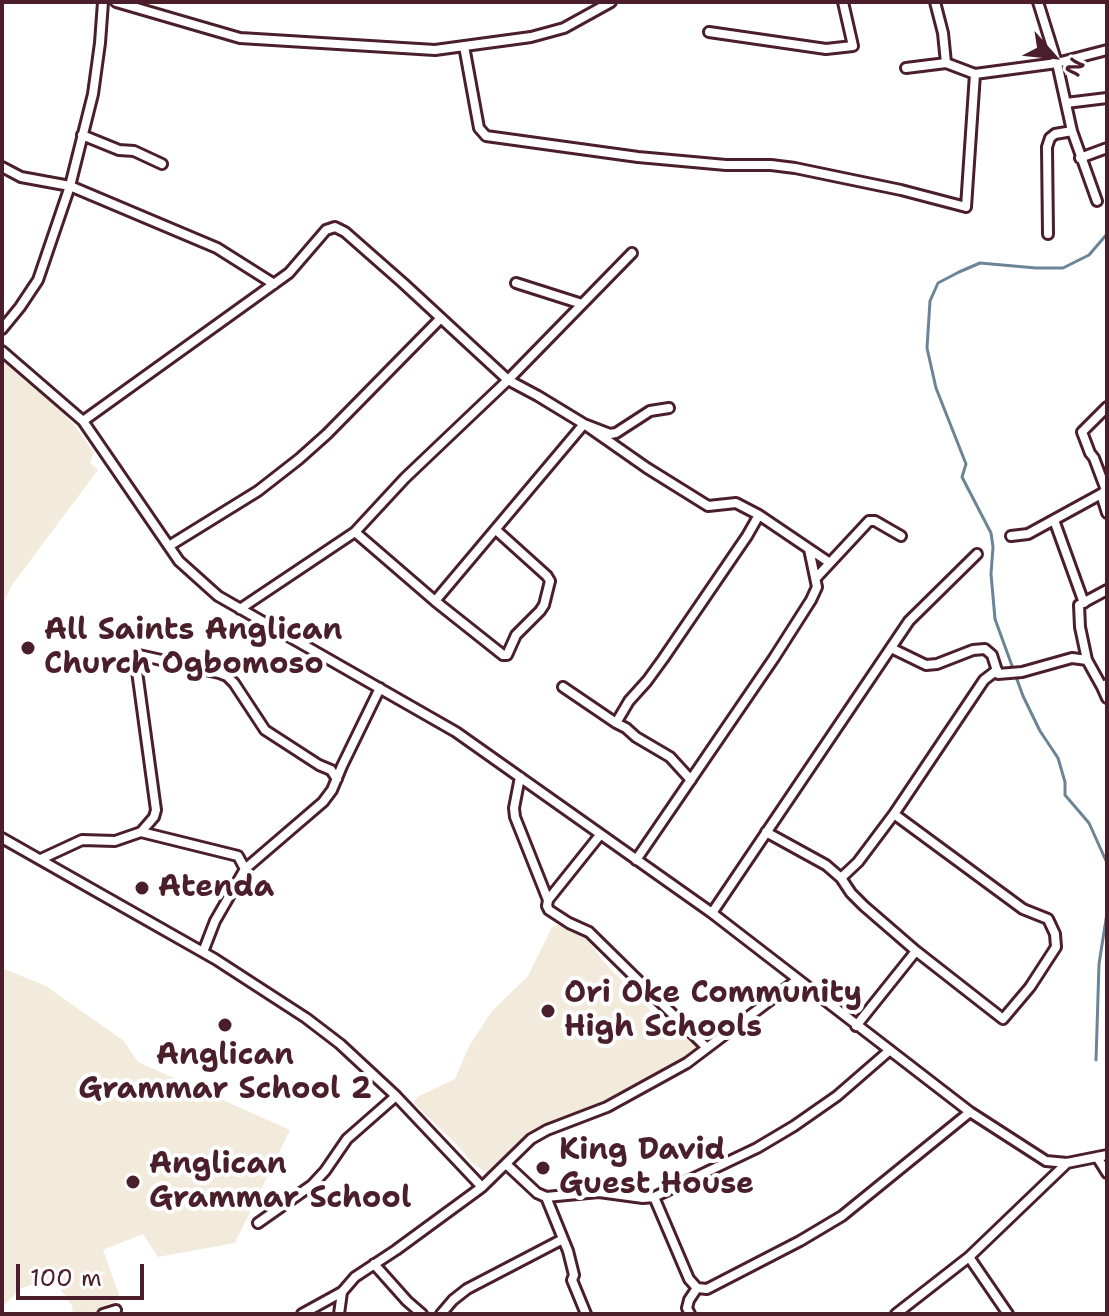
<!DOCTYPE html>
<style>
body{margin:0}
#map{position:relative;width:1109px;height:1316px;overflow:hidden;background:#fff;font-family:"Shantell Sans",sans-serif}
canvas{display:block}
.frame{position:absolute;inset:0;border:4px solid #4a1f2b;pointer-events:none}
.north{position:absolute;left:1013px;top:16px;width:80px;height:80px;-webkit-text-stroke:6px #fff;paint-order:stroke;rotate:117deg;font-size:22px;font-weight:700;line-height:32px;text-align:center;color:#4a1f2b}
.north::after{content:'';display:block;margin:auto;width:28px;height:36px;background:#4a1f2b;clip-path:polygon(50% 0,100% 100%,50% 72%,0 100%)}
.scale{position:absolute;left:16px;top:1264px;width:128px;height:36px;box-sizing:border-box;border:4px solid #4a1f2b;border-top:0;padding-left:10px;font-size:24px;line-height:28px;white-space:nowrap;color:#4a1f2b;-webkit-text-stroke:6px #fff;paint-order:stroke}
</style>
<div id="map">
<canvas width="1109" height="1316"></canvas>
<div class="frame"></div>
<div class="north">N</div>
<div class="scale">100 m</div>
</div>
<script>
const ctx = document.querySelector('canvas').getContext('2d');
ctx.lineJoin = 'round';
function paint(path, color) {
  ctx.fillStyle = color;
  ctx.fill(path, 'evenodd');
}
function poly(rows) {
  const path = new Path2D();
  for (const r of rows) {
    path.moveTo(r[0], r[1]);
    for (let i = 2; i < r.length; i += 2) path.lineTo(r[i], r[i + 1]);
  }
  return path;
}
function strokePath(path, color, width, dash) {
  ctx.strokeStyle = color;
  ctx.lineWidth = width;
  ctx.lineCap = dash ? 'butt' : 'round';
  ctx.setLineDash(dash || []);
  ctx.stroke(path);
}
function label(font, color, halo, rows, align = 'center') {
  ctx.font = font + ' "Shantell Sans",sans-serif';
  ctx.lineWidth = 8;
  ctx.setLineDash([]);
  ctx.textBaseline = 'middle';
  ctx.strokeStyle = halo;
  ctx.fillStyle = color;
  for (const [text, x, y, turn = 0] of rows) {
    ctx.save();
    ctx.translate(x, y);
    ctx.rotate((+turn || 0) * Math.PI / 180);
    ctx.textAlign = isNaN(turn) ? turn : align;
    if (halo) ctx.strokeText(text, 0, 0);
    ctx.fillText(text, 0, 0);
    ctx.restore();
  }
}
paint(poly([
 [2,360,46,396,75,426,94,453,90,463,98,470,12,585,2,606],
 [561,924,584,936,605,963,653,1013,688,1038,700,1050,590,1108,553,1124,522,1145,488,1174,471,1162,460,1148,413,1102,419,1096,455,1079,469,1046,492,1011,528,976,552,927],
 [2,968,46,986,124,1041,138,1062,290,1130,235,1243,158,1257,143,1234,103,1250,121,1300,102,1306,92,1314,73,1314,72,1306,53,1278,22,1288,2,1307]
]), '#f2ebdc');
strokePath(poly([
 [1107,234,1089,255,1063,268,1036,268,980,263,959,272,938,283,930,301,927,348,936,388,966,464,962,477,991,533,993,547,991,574,995,619,1023,696,1040,731,1058,758,1065,782,1065,795,1089,823,1107,863],
 [1096,1060,1099,964,1107,913]
]), '#6b8498', 3);
const street = poly([
 [116,2,240,38,435,50,531,37,564,28,611,2],
 [935,2,943,33,946,63],
 [1038,2,1057,63,1072,131,1097,201],
 [709,32,826,49,853,46,843,2],
 [464,46,479,128,486,136,638,157,726,165,771,165,795,168,901,190,966,207,975,74],
 [906,68,946,63,975,74,1057,63,1107,50],
 [1066,103,1107,98],
 [82,135,119,150,134,151,162,164],
 [1080,158,1107,148],
 [2,167,21,177,70,186,217,248,274,284],
 [1048,234,1047,147,1050,138,1055,134,1072,131],
 [516,283,582,304],
 [2,329,20,307,38,280,70,186,93,94,100,43,103,2],
 [2,351,83,421,179,561,218,596,456,732,712,913,970,1112,1046,1161,1067,1163,1107,1155],
 [1107,407,1082,432,1090,453,1094,458,1106,490,1101,494,1107,513],
 [83,421,289,273,326,230,335,227,345,232,403,283,508,380,538,396,584,424,647,468,708,506,736,503,759,515,830,563],
 [1054,520,1084,603],
 [355,532,435,601,503,655,507,655,516,635,540,611,544,605,550,581,547,576,496,530],
 [1011,536,1028,534,1101,494],
 [169,546,258,491,299,459,327,434,441,318],
 [816,578,869,521,875,521,901,536],
 [1107,590,1079,605,1080,627,1087,660,1102,687,1107,684],
 [435,601,584,424,610,434,616,433,650,411,669,408],
 [240,609,355,532,405,478,508,380,632,253],
 [891,648,926,665,937,664,973,650,985,649,992,655,998,674,1022,672,1072,658,1087,660],
 [563,687,616,723,626,728,636,737,670,757,691,780],
 [1102,687,1107,698],
 [616,723,629,701,647,681,663,659,747,536,759,515],
 [520,777,514,808,515,817,548,900],
 [141,832,238,856,245,869],
 [766,832,826,865,841,878,851,893,864,906,916,951,1003,1019,1030,987,1056,947,1055,934,1048,919,1023,909,894,814],
 [600,835,548,900,547,906,549,910,569,923,589,932,707,1048],
 [2,838,215,959,306,1018,340,1044,396,1096,482,1187],
 [41,859,82,840,115,841,141,832,154,817,156,810,136,664,136,658,139,655,219,673,227,676,234,683,265,730,319,765,331,770,337,779],
 [636,860,774,658,811,600,817,587,809,549],
 [841,878,858,862,894,814,984,680,997,670],
 [712,913,909,621,977,554],
 [203,952,215,921,245,869,323,802,332,790,342,766,380,688],
 [856,1026,916,951],
 [1097,1157,1107,1173],
 [506,1164,537,1193,546,1197,599,1192,643,1198,654,1197,757,1148,794,1126,837,1096,890,1050],
 [546,1197,568,1251,574,1275,572,1280,586,1314],
 [654,1197,689,1279,697,1288,707,1289,800,1241,842,1216,970,1112],
 [258,1223,312,1185,325,1171,347,1139,396,1096],
 [969,1257,1008,1314],
 [374,1264,407,1301,422,1314],
 [103,1314,116,1310],
 [302,1314,342,1292,355,1277,396,1250,482,1187,531,1139,547,1130,607,1107,687,1063,797,980],
 [339,1314,342,1292],
 [441,1314,453,1300,467,1289,563,1239],
 [690,1314,687,1308,689,1300,697,1288],
 [896,1314,969,1257,1067,1163]
]);
strokePath(street, '#4a1f2b', 14);
strokePath(street, '#fff', 8);
for (const [x, y, r, color] of [
 [28,648,8,"#4a1f2b"],
 [142,888,8,"#4a1f2b"],
 [548,1011,8,"#4a1f2b"],
 [225,1025,8,"#4a1f2b"],
 [543,1168,8,"#4a1f2b"],
 [133,1182,8,"#4a1f2b"]
]) {
  const dot = new Path2D();
  dot.arc(x, y, r, 0, 2 * Math.PI);
  ctx.fillStyle = color;
  ctx.fill(dot);
  strokePath(dot, '#fff', 3);
}
label('bold 30px', '#4a1f2b', '#fff', [
 ["All Saints Anglican",44,631],
 ["Church Ogbomoso",44,665],
 ["Atenda",158,888],
 ["Ori Oke Community",564,994],
 ["High Schools",564,1028],
 ["Anglican",225,1056,"center"],
 ["Grammar School 2",225,1090,"center"],
 ["King David",559,1151],
 ["Guest House",559,1185],
 ["Anglican",149,1165],
 ["Grammar School",149,1199]
], 'left');
</script>
